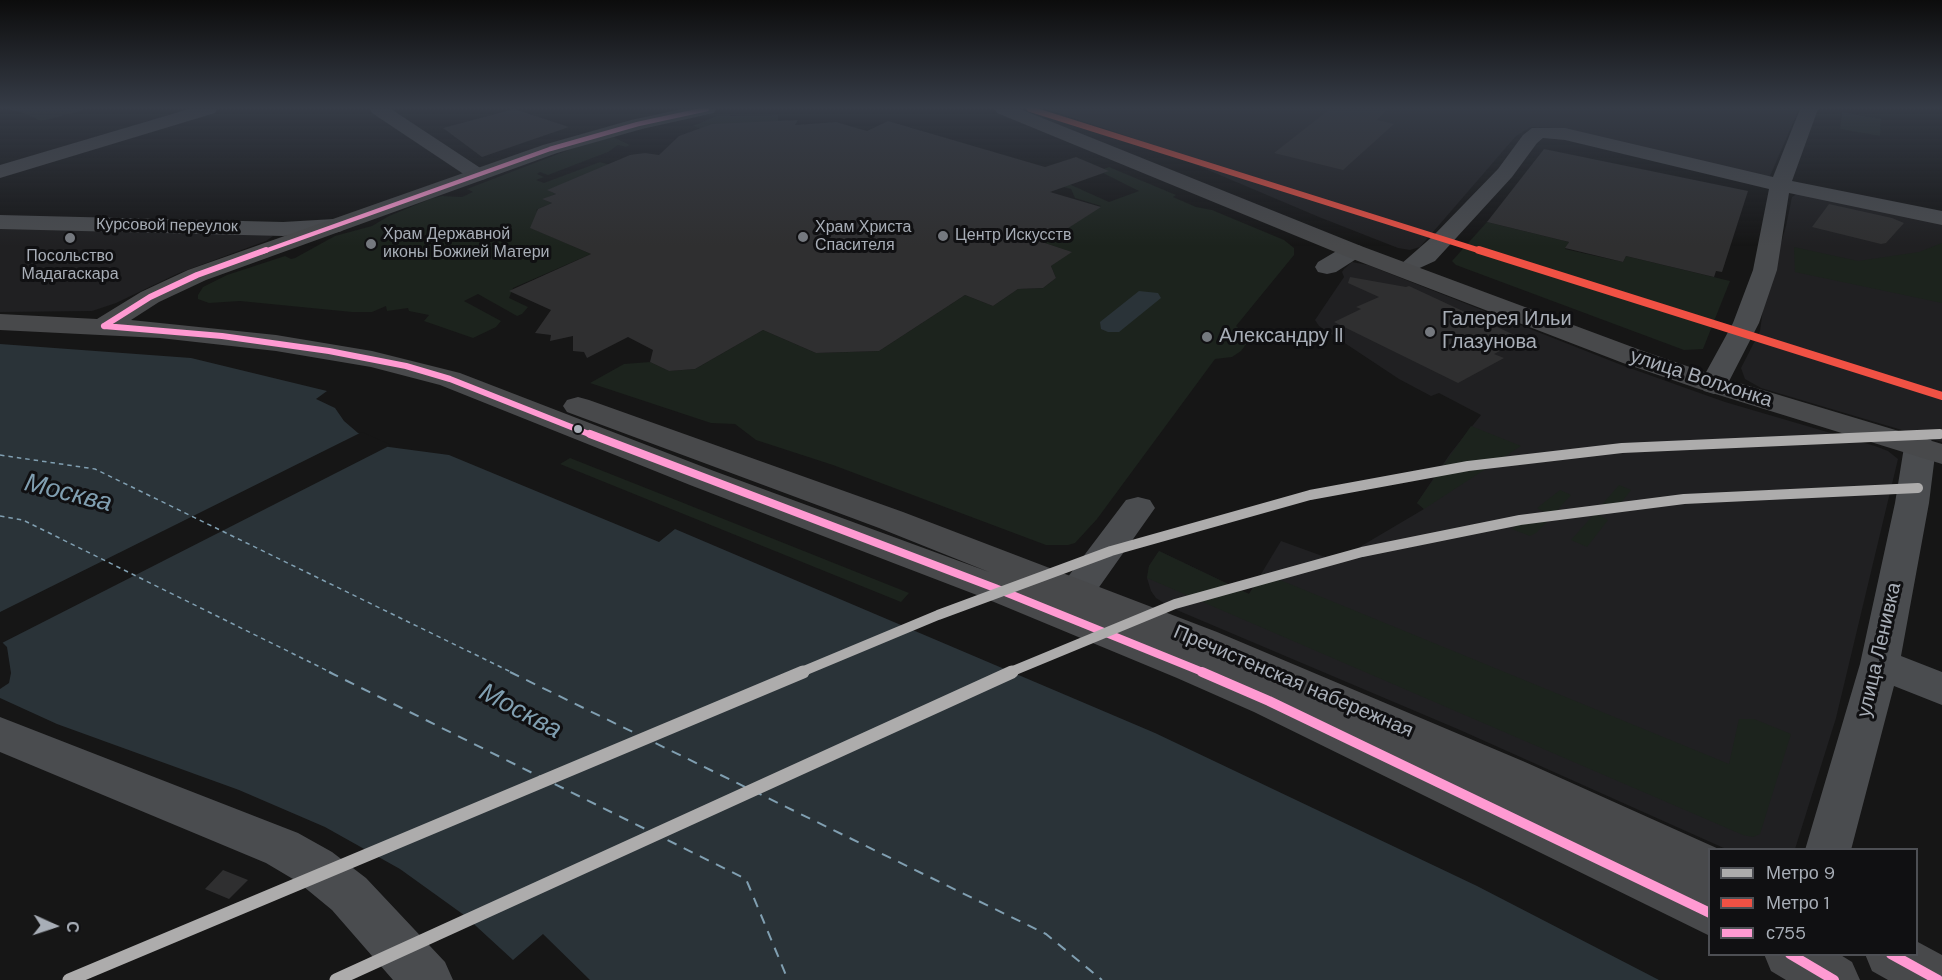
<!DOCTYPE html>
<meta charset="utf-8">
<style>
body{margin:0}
#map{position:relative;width:1942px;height:980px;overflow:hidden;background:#161616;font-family:"DM Sans",sans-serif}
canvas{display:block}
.legend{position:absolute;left:1708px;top:848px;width:210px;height:108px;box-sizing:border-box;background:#101012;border:2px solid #4d4f54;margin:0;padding:8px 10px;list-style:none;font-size:18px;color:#a8aeb7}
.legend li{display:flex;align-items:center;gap:12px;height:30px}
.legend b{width:30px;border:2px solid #4d4f54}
.north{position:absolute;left:24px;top:896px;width:60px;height:60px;-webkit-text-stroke:4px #101012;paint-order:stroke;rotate:93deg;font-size:16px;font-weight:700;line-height:24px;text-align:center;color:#a8aeb7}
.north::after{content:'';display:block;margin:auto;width:21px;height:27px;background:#a8aeb7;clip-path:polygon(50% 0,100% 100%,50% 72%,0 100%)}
</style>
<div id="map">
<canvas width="1942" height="980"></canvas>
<ul class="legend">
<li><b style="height:8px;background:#adacac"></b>Метро 9</li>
<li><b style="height:8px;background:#f05144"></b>Метро 1</li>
<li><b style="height:8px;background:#ff9ad2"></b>с755</li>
</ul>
<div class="north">С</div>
</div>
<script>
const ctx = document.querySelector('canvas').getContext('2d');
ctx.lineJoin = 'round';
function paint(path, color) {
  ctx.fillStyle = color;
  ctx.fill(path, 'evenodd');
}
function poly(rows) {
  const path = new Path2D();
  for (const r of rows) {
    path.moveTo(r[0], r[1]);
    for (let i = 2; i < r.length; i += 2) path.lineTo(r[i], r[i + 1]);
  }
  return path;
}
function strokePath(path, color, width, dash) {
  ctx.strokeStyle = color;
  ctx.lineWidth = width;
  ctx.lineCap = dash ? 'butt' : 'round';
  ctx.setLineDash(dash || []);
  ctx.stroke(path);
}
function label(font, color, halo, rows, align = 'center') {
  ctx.font = font + ' "DM Sans",sans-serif';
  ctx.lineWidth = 6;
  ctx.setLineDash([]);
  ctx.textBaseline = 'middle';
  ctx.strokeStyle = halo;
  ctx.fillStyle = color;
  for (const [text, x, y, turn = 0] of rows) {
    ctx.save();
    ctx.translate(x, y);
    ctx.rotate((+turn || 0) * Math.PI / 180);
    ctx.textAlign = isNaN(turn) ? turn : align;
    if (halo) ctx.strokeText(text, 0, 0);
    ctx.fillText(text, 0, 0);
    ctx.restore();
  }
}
paint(poly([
 [1046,109,1799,109,1770,176,1757,176,1553,128,1531,127,1516,136,1420,247,1410,250,1398,248,1319,217,1130,137],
 [1798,193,1942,221,1942,442,1761,388,1745,379,1741,368,1760,331,1764,301,1786,226,1792,197],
 [0,226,270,235,273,236,266,241,179,273,116,303,92,311,0,312],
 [1352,262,1368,265,1624,366,1725,402,1875,446,1888,451,1898,459,1836,718,1795,849,1726,849,1460,730,1172,608,1156,598,1151,591,1147,578,1149,566,1159,551,1249,594,1281,541,1336,561,1424,509,1417,503,1450,454,1481,415,1439,393,1431,396,1399,379,1319,326,1315,320,1344,277,1342,272,1344,269]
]), '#202022');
paint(poly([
 [8,109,83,109,78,112,41,121,21,112],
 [1842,112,1881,119,1880,136,1840,129],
 [778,115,778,121,701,129,693,126,716,116],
 [613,137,630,145,626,147,618,145,608,152,548,175,540,172,537,174,544,177,536,180,544,183,600,162,610,165,548,190,556,194,543,199,552,203,536,210,545,214,531,228,591,254,513,288,509,298,528,307,522,314,517,316,478,294,464,301,501,321,496,327,473,338,424,321,429,315,409,311,408,308,387,311,386,306,372,312,352,312,240,301,209,303,198,299,198,295,203,287,227,275,285,256,291,259,295,258,335,236,372,226,389,216,430,199,442,196,462,197,473,192,467,189,584,144],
 [1109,167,1176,195,1173,197,1196,207,1212,210,1284,240,1294,248,1294,255,1236,326,1246,335,1247,343,1241,351,1232,357,1215,359,1097,519,1075,543,1068,545,1046,545,833,465,756,440,735,424,711,423,590,383,624,364,650,362,669,371,695,369,763,330,816,353,879,351,965,295,993,306,1018,289,1043,288,1056,278,1051,266,1071,252,1045,243,1101,206,1075,198,1071,189,1029,177,1051,176,1109,202,1139,191,1103,173,1108,171,1103,169],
 [1487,222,1569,242,1565,249,1596,256,1623,262,1626,256,1730,281,1703,349,1684,350,1456,265,1452,261],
 [1942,243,1942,303,1795,272,1794,247,1858,261,1919,252],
 [1471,426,1521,446,1424,509,1417,503],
 [570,458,671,498,909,593,901,602,560,464],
 [1619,485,1631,490,1614,512,1599,508],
 [1560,490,1571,495,1552,516,1537,508],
 [1532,513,1548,521,1536,533,1530,536,1512,529],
 [1595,513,1608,520,1587,547,1571,540],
 [1159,551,1249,594,1263,573,1729,764,1739,719,1754,719,1791,734,1760,834,1753,837,1743,835,1147,578,1149,566]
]), '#1c231d');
paint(poly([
 [1139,291,1158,293,1161,298,1119,332,1108,332,1101,329,1100,322],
 [0,344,191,358,327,391,316,399,335,408,344,421,358,433,389,447,449,455,659,542,675,529,1155,733,1477,886,1659,980,590,980,543,934,513,960,464,915,400,869,325,827,239,790,57,724,0,698,0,689,9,683,11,673,7,647,0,640]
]), '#2a3338');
paint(poly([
 [362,432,391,445,0,644,0,612]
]), '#161616');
strokePath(poly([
 [0,455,95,469,513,673],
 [0,516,23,520,332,673]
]), '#809fb1', 1.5, [4.5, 4]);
strokePath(poly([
 [329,672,746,879,788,980],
 [510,672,1046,934,1102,980]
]), '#809fb1', 2, [10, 8]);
paint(poly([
 [514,109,569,127,482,157,443,128],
 [1330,109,1387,109,1377,120,1394,124,1343,170,1274,153],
 [798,120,795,125,836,122,867,131,888,121,1045,167,1076,157,1109,171,1050,192,1101,207,1045,243,1072,252,1051,266,1056,278,1043,288,1018,289,993,306,965,295,879,351,816,353,763,330,695,369,669,371,650,362,653,350,628,337,587,358,584,352,573,351,573,336,550,341,551,335,535,333,551,310,509,291,591,254,530,228,538,209,552,203,542,199,556,194,547,190,630,155,645,153,659,155,679,136,712,124],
 [1544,149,1748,191,1722,272,1716,271,1714,277,1626,256,1623,262,1565,248,1569,242,1487,222],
 [1829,204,1892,218,1904,223,1886,243,1881,244,1812,227],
 [1350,277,1406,287,1409,286,1523,339,1494,354,1504,358,1458,383,1334,322,1361,309,1356,307,1379,297,1348,283],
 [223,870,248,880,229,899,205,889]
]), '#2f2f30');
paint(poly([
 [189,109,217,109,215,113,0,178,0,165,189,109],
 [370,109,391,109,485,171,489,175,485,179,478,181,471,179,372,113,370,109],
 [1800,109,1818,109,1792,181,1942,211,1942,225,1789,193,1777,270,1759,323,1724,391,1714,394,1704,391,1699,385,1733,323,1753,270,1769,189,1565,140,1543,138,1537,143,1512,177,1435,261,1413,271,1404,269,1401,264,1433,236,1498,169,1523,135,1532,128,1565,128,1773,177,1800,109],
 [0,215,283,222,334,219,342,221,345,226,342,231,334,233,283,236,0,229,0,215],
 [1353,244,1361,246,1365,251,1361,256,1336,272,1327,274,1318,272,1315,267,1318,262,1345,246,1353,244],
 [1920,438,1931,440,1936,447,1929,503,1901,656,1942,672,1942,705,1894,686,1851,850,1805,850,1860,664,1895,503,1904,447,1909,440,1920,438],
 [1138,497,1150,500,1155,508,1090,600,1077,604,1064,600,1059,591,1064,582,1126,500,1138,497],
 [0,717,298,833,332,852,366,878,445,962,453,980,393,980,332,910,298,882,266,863,0,752,0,717]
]), '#4a4c4f');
paint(poly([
 [682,109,716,109,714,113,642,129,557,153,206,280,159,302,131,320,276,335,372,351,460,373,714,471,989,572,879,528,567,412,563,406,567,400,578,397,589,400,903,512,1217,632,1525,762,1721,850,1710,850,1710,888,1707,887,1710,888,1710,936,1254,712,1177,678,982,597,690,485,440,385,371,367,276,351,160,338,0,330,0,314,97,319,141,292,188,270,543,145,631,120,682,109],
 [995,109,1020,109,1361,246,1643,351,1716,376,1942,444,1942,464,1696,388,1623,363,1345,256,997,113,995,109],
 [1916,941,1942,955,1942,980,1888,980,1872,971,1865,954,1916,954,1916,941],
 [1764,954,1839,954,1852,962,1860,980,1786,980,1771,971,1764,954]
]), '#48494b');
strokePath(poly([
 [262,252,550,149,638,124,707,109]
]), '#ff9ad2', 4.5);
strokePath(poly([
 [104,326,222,336,329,351,406,366,450,379,594,436],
 [104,326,150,297,197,275,266,250]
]), '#ff9ad2', 6);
strokePath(poly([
 [590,434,995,588,1205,673]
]), '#ff9ad2', 8);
strokePath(poly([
 [1202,672,1269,701,1710,913],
 [1790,954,1834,980],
 [1891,954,1938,980]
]), '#ff9ad2', 10);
strokePath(poly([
 [1906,436,1942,434]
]), '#adacac', 8);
strokePath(poly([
 [799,673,938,615,1111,551,1310,495,1468,466,1622,448,1940,434],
 [1008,673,1175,604,1362,552,1520,520,1684,499,1918,488]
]), '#adacac', 10);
strokePath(poly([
 [69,980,803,672],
 [336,980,1012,672]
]), '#adacac', 13);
strokePath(poly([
 [1030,109,1484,252]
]), '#f05144', 6);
strokePath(poly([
 [1479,250,1942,396]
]), '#f05144', 8);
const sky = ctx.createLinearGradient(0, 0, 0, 246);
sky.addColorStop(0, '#0c0c0c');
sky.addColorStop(0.44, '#363c47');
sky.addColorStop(1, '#363c4700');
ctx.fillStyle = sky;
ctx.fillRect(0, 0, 1942, 246);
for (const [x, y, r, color] of [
 [943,236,6,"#75797f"],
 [803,237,6,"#75797f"],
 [70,238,6,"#75797f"],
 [371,244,6,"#75797f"],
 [1430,332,6,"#75797f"],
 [1207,337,6,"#75797f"],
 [578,429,5,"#a8aeb7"]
]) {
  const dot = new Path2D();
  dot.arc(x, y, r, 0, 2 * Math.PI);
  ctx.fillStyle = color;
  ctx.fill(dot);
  strokePath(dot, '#101012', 2);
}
label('16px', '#a8aeb7', '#101012', [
 ["Курсовой переулок",167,226,1]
]);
label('16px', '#a8aeb7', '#101012', [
 ["Храм Христа",815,228],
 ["Спасителя",815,246],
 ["Храм Державной",383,235],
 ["иконы Божией Матери",383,253],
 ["Центр Искусств",955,236],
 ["Посольство",70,257,"center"],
 ["Мадагаскара",70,275,"center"]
], 'left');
label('20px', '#a8aeb7', '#101012', [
 ["Галерея Ильи",1442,320],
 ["Глазунова",1442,343],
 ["Александру II",1219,337]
], 'left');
label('20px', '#a8aeb7', '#101012', [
 ["улица Волхонка",1701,379,18],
 ["улица Ленивка",1880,650,-77],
 ["Пречистенская набережная",1293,682,23]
]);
label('italic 26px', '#809fb1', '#101012', [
 ["Москва",68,494,14],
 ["Москва",520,712,28]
]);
</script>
